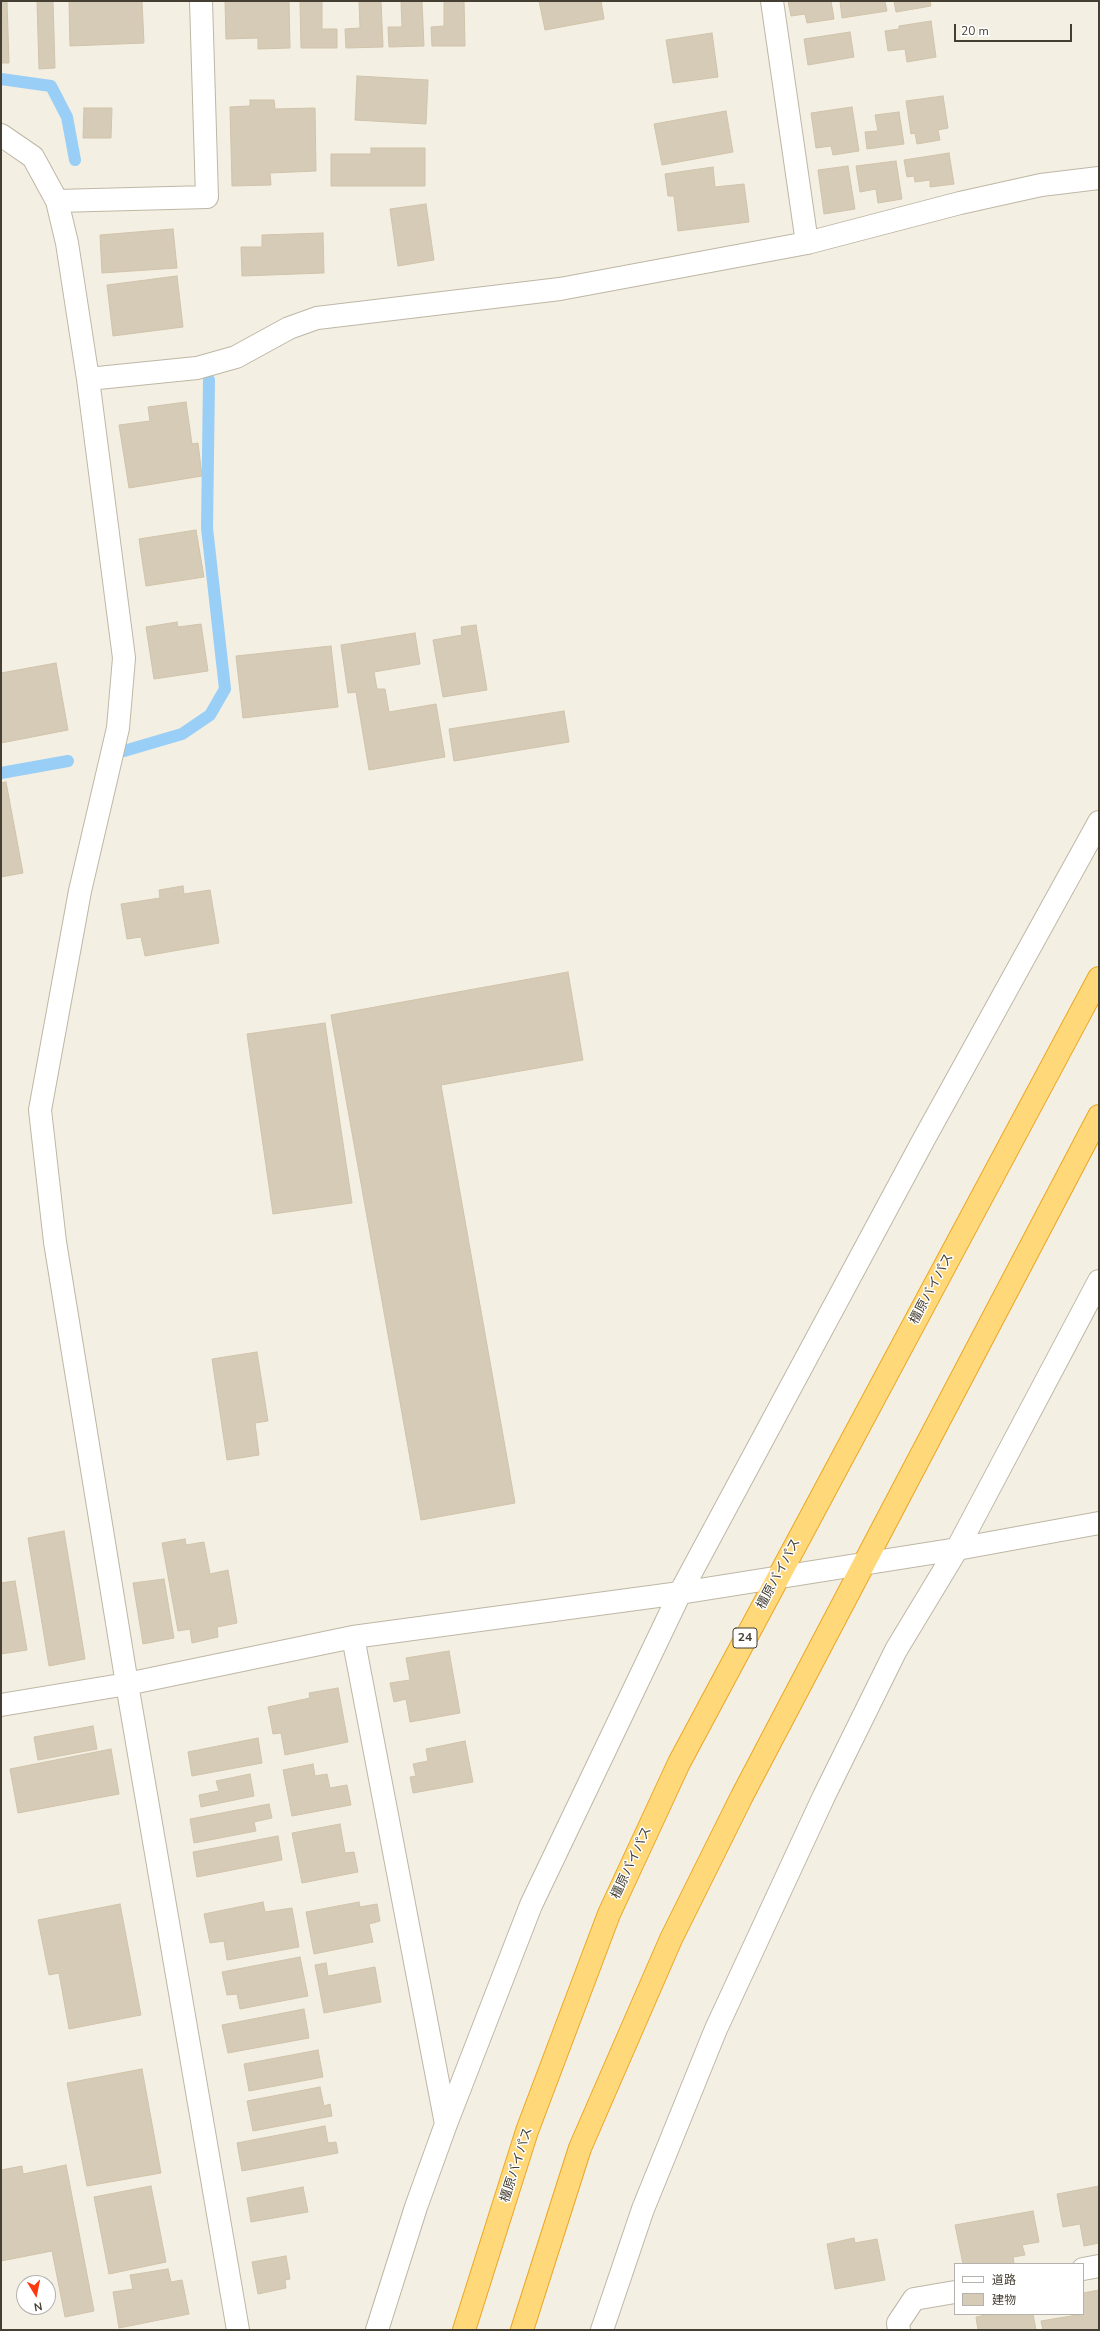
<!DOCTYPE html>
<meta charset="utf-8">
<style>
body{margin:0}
#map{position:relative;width:1100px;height:2331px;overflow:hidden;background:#f3efe3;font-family:"Nunito Sans","Noto Sans JP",sans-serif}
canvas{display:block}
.frame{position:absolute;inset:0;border:2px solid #453f33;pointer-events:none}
.legend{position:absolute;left:954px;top:2263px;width:130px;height:52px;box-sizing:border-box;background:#fff;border:1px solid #b5b2ad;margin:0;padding:5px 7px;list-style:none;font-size:12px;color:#453f33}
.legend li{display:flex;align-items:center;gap:8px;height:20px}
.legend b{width:20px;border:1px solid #b5b2ad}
.north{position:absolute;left:16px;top:2275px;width:40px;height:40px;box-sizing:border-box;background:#fff;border:1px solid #b5b2ad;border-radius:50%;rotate:170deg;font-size:11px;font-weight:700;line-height:16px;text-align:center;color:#453f33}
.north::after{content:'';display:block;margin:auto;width:14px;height:18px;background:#ff390e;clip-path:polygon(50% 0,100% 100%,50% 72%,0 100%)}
.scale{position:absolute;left:954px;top:24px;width:118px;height:18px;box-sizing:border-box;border:2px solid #453f33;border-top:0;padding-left:5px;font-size:12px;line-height:14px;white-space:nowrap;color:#453f33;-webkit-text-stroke:3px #fff;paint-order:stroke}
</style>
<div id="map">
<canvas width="1100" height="2331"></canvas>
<div class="frame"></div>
<ul class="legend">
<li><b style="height:5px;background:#fff"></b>道路</li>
<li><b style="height:11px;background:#d5cbb7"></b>建物</li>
</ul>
<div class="north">N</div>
<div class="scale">20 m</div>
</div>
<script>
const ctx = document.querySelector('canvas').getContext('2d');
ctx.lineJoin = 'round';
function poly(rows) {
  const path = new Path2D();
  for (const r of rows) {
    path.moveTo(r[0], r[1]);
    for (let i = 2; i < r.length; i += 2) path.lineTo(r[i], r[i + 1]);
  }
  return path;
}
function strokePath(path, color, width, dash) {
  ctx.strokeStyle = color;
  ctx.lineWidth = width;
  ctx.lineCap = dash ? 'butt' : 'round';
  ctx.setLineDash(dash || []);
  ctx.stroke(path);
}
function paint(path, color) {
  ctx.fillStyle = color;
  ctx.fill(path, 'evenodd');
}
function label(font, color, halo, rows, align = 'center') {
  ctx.font = font + ' "Nunito Sans","Noto Sans JP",sans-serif';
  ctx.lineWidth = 3;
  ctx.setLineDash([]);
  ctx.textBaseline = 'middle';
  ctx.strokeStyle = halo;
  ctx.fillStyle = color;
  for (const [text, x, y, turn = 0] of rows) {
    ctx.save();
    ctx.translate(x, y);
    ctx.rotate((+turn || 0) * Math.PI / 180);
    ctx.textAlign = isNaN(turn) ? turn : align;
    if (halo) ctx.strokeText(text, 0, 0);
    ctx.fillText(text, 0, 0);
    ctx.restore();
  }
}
strokePath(poly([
 [1,79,51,86,67,117,75,160],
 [124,751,182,734,210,715,225,689,207,528,209,380],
 [1,773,68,761]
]), '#99cef6', 12);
const building = poly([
 [1,1,7,1,9,63,1,63,1,1],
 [37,1,53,1,55,68,39,69,37,1],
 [69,1,142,1,144,43,70,46,69,1],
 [225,1,289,1,290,48,258,49,258,38,226,39,225,1],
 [300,1,322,1,322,29,337,29,337,48,301,48,300,1],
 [359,1,381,1,383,47,346,48,345,29,360,28,359,1],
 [401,1,422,2,424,46,389,47,388,27,402,27,401,1],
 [444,1,464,1,465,46,432,46,431,27,444,26,444,1],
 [539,1,601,1,604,19,545,30,539,1],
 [788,1,831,1,834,19,807,23,805,14,791,16,788,1],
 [840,1,885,1,887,11,842,18,840,1],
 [894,1,930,1,931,6,896,12,894,1],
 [931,21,936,57,907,62,905,49,888,51,885,31,899,29,899,26,931,21],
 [850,32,854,57,808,65,804,39,850,32],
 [712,33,718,77,673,83,666,40,712,33],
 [357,76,428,80,426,124,355,120,357,76],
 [943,96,948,128,938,130,940,140,917,144,915,133,911,134,906,101,943,96],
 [250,100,274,100,275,109,315,108,316,171,270,173,271,185,232,186,230,107,250,106,250,100],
 [852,107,859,151,833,155,831,146,816,148,811,113,852,107],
 [84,108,112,108,111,138,83,138,84,108],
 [726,111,733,152,662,165,654,124,726,111],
 [899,112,904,144,867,149,865,132,878,131,875,115,899,112],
 [371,148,425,148,425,186,331,186,331,154,371,154,371,148],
 [949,153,954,184,930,187,930,180,915,182,914,176,907,177,904,160,949,153],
 [896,161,902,199,878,203,876,189,860,192,856,166,896,161],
 [848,166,855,209,824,214,818,170,848,166],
 [713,167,715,187,744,184,749,222,678,231,674,196,668,196,665,174,713,167],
 [426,204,434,260,398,266,390,209,426,204],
 [173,229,177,268,102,273,100,235,173,229],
 [323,233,324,273,242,276,241,247,262,247,262,235,323,233],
 [177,276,183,327,113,336,107,285,177,276],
 [186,402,192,444,198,443,202,476,129,488,119,425,150,421,148,407,186,402],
 [196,530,204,577,146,586,139,539,196,530],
 [177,622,178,627,201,624,208,671,154,679,146,627,177,622],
 [476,625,487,690,443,697,433,640,462,635,461,627,476,625],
 [415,633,420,664,374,672,377,689,385,689,389,712,436,704,445,757,369,770,356,692,348,693,341,645,415,633],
 [331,646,338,707,243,718,236,656,331,646],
 [56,663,68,730,1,743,1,673,56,663],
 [564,711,569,742,454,761,449,729,564,711],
 [6,782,23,873,1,877,1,783,6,782],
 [183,886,184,894,210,890,219,943,145,956,141,937,127,939,121,904,160,898,159,890,183,886],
 [568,972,583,1060,441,1085,515,1503,421,1520,331,1015,568,972],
 [325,1023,352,1203,273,1214,247,1034,325,1023],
 [257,1352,268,1421,255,1423,259,1455,227,1460,212,1359,257,1352],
 [64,1531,85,1659,49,1666,28,1538,64,1531],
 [185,1539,186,1545,204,1542,210,1574,228,1570,237,1623,217,1627,218,1637,192,1643,190,1629,178,1631,162,1543,185,1539],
 [164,1579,174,1638,143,1644,133,1583,164,1579],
 [15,1581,27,1650,1,1654,1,1583,15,1581],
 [449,1651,460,1713,410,1722,406,1699,394,1702,390,1683,410,1680,406,1658,449,1651],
 [338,1688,348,1742,285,1755,281,1733,273,1734,268,1707,310,1698,309,1693,338,1688],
 [93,1726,97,1749,38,1760,34,1737,93,1726],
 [258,1738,262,1763,192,1776,188,1752,258,1738],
 [465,1741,473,1782,413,1793,410,1777,416,1776,413,1764,428,1761,426,1749,465,1741],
 [111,1749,119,1794,18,1813,10,1769,111,1749],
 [313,1764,315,1776,327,1774,330,1788,347,1785,351,1805,292,1816,283,1770,313,1764],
 [250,1774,254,1796,201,1807,199,1795,219,1791,216,1781,250,1774],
 [269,1804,272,1818,254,1822,256,1831,194,1843,190,1819,269,1804],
 [340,1824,345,1853,354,1852,358,1872,302,1883,292,1833,340,1824],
 [278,1836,282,1860,197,1877,193,1852,278,1836],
 [263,1902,265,1912,292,1908,299,1947,227,1960,224,1941,210,1943,204,1914,263,1902],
 [359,1902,360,1907,377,1904,380,1921,369,1924,373,1942,314,1954,306,1912,359,1902],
 [120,1904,141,2015,69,2029,59,1973,49,1975,38,1920,120,1904],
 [300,1957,308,1996,240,2009,237,1994,227,1995,222,1972,300,1957],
 [326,1963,328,1976,375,1967,381,2002,324,2013,315,1965,326,1963],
 [304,2009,309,2038,228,2053,222,2025,304,2009],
 [318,2050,323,2077,249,2091,244,2064,318,2050],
 [142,2069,161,2173,87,2186,67,2083,142,2069],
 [320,2087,324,2106,330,2104,332,2116,253,2131,247,2101,320,2087],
 [325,2126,328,2143,336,2142,338,2153,242,2171,237,2143,325,2126],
 [66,2165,94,2311,65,2317,52,2251,1,2261,1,2170,22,2166,23,2174,66,2165],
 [151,2186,166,2262,109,2274,94,2197,151,2186],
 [1099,2186,1099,2243,1084,2246,1080,2224,1063,2227,1057,2194,1099,2186],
 [303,2187,308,2212,251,2222,247,2198,303,2187],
 [1033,2211,1039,2242,1022,2245,1025,2255,1013,2257,1014,2263,1006,2264,963,2264,955,2225,1033,2211],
 [854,2238,855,2243,877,2239,885,2280,835,2289,827,2244,854,2238],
 [286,2256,290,2279,285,2280,286,2288,258,2294,252,2262,286,2256],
 [168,2269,171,2282,182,2280,189,2314,119,2328,113,2292,133,2289,130,2275,168,2269],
 [1099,2290,1099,2330,1043,2330,1041,2321,1083,2314,1083,2293,1099,2290],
 [991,2314,1033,2314,1036,2330,978,2330,976,2317,991,2314]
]);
paint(building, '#d5cbb7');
strokePath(building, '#d1c3aa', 1);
const minor = poly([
 [772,1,807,243],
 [1,135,33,157,57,201,67,243,88,379,124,658,118,728,80,891,40,1110,55,1242,127,1684,238,2330],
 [57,201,207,197,201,1],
 [88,379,197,368,236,357,289,328,317,318,560,289,807,243,960,203,1041,185,1099,178],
 [353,1637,446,2124],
 [1,1705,127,1684,353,1637,680,1593,957,1549],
 [1083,2269,1099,2266],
 [377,2330,416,2207,446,2124,531,1905,680,1593,924,1139,1099,822],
 [602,2330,643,2209,716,2029,824,1796,896,1650,957,1549,1099,1281],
 [899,2330,898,2323,914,2299,955,2292]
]);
const tertiary = poly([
 [957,1549,1099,1523]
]);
const trunk = poly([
 [464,2330,527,2131,609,1914,679,1763,1099,978],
 [522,2330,580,2148,671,1939,742,1796,1099,1116]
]);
strokePath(minor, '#bfb7a5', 24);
strokePath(tertiary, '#bfb7a5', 24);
strokePath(trunk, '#eba725', 24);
strokePath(minor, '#fff', 22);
strokePath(tertiary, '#fff', 22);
strokePath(trunk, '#ffd879', 22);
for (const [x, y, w] of [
 [745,1638,24]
]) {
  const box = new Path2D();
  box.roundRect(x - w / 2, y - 10, w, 20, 3);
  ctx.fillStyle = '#fff';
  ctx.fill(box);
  strokePath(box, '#453f33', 1);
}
label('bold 12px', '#453f33', null, [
 ["24",745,1638]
]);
label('13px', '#453f33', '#fff', [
 ["橿原バイパス",932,1289,-62],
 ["橿原バイパス",779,1574,-62],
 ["橿原バイパス",632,1863,-65],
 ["橿原バイパス",517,2165,-72]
]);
</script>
